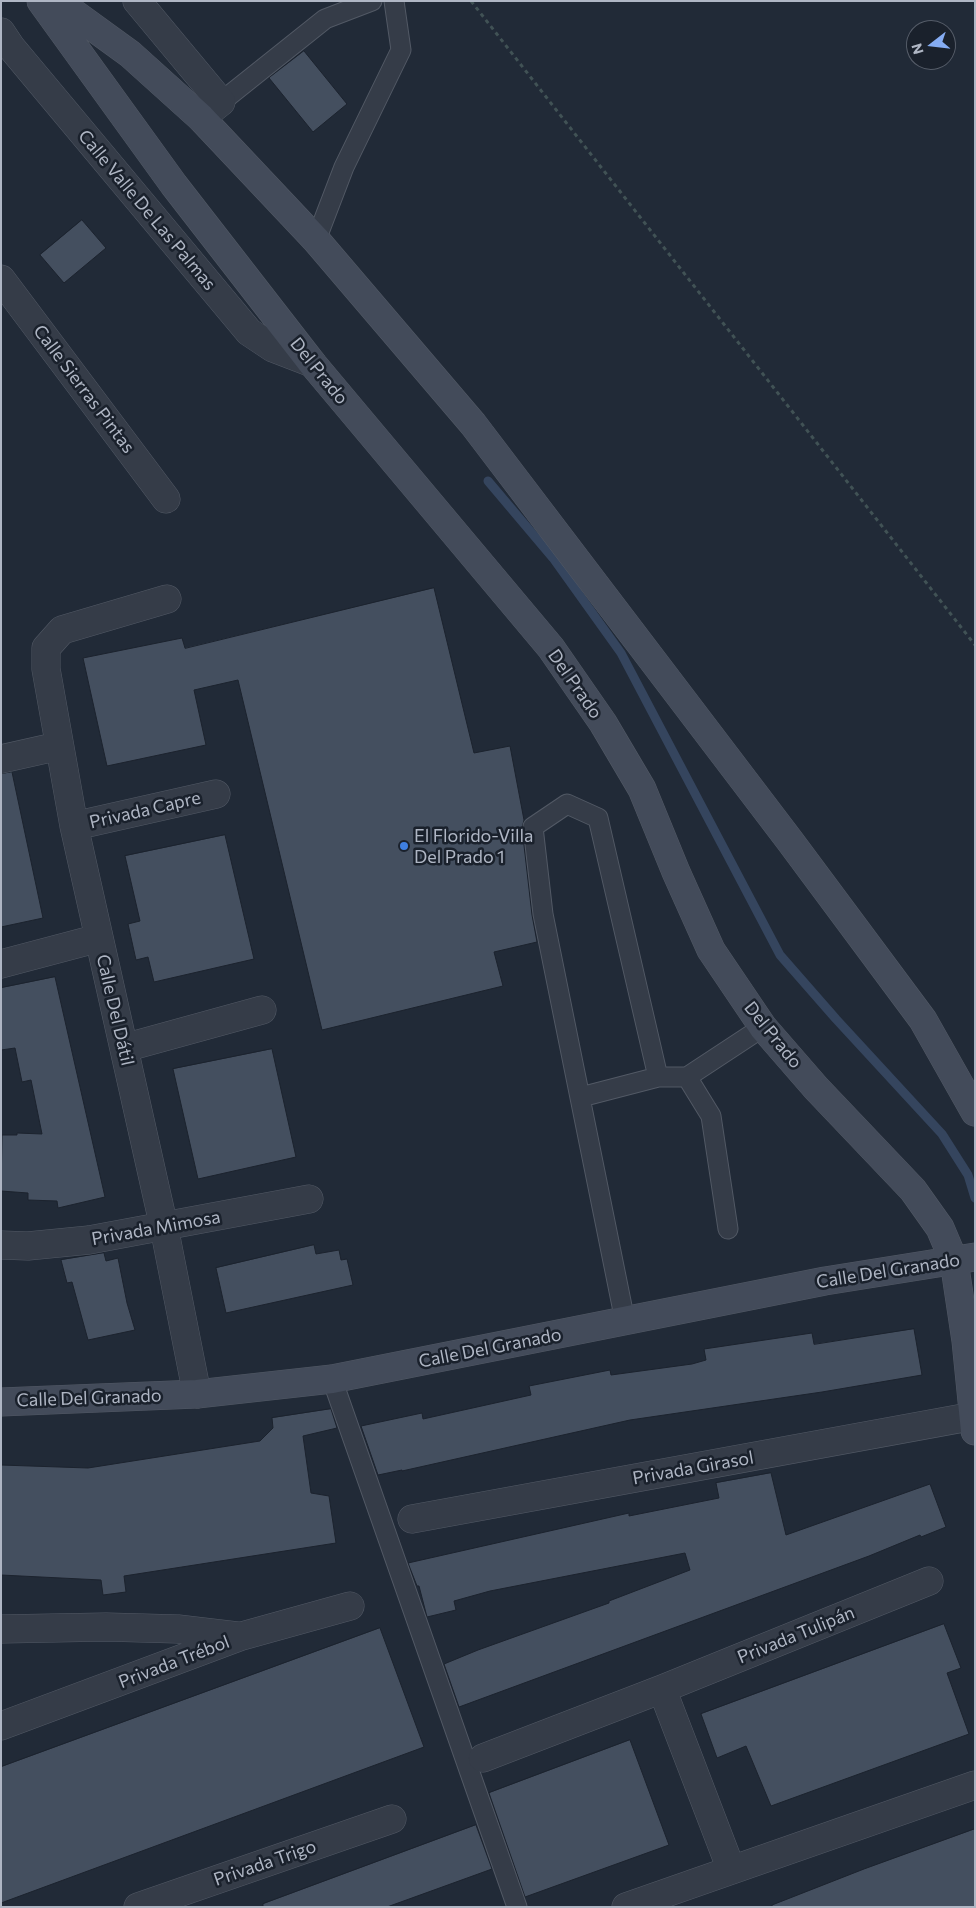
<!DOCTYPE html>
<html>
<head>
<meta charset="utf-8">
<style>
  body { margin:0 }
  #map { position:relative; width:976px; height:1908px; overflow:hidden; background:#212a37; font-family:Commissioner,sans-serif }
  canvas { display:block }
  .frame { position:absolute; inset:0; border:2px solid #afb6c4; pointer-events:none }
  .north { position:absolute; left:906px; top:20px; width:50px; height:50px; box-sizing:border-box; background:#1a212c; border:1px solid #565d69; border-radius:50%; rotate:254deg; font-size:14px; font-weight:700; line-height:20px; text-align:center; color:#afb6c4 }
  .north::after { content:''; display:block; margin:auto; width:18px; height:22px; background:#85acf3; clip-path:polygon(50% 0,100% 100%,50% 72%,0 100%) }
</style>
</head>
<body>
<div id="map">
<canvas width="976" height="1908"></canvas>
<div class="frame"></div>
<div class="north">N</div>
</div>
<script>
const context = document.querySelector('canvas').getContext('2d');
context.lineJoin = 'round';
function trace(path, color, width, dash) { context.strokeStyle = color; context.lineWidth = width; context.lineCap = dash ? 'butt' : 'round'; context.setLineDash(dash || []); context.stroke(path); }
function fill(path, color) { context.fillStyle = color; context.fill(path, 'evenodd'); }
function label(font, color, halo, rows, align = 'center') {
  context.font = font + ' Commissioner,sans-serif'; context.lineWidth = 5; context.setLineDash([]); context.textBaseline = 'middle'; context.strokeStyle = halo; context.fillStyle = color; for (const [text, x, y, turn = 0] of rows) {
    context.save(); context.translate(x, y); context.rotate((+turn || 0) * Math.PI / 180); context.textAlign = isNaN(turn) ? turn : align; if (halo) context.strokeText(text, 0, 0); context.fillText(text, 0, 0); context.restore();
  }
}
trace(new Path2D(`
  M 488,481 L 553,558 L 621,653 L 780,955 L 836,1019 L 942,1134 L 968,1175 L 975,1198`), '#35455e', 9);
const building = new Path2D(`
  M 304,51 L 347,104 L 313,132 L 269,78 Z
  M 82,220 L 106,248 L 64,283 L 40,255 Z
  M 434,588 L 474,753 L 510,746 L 524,820 L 522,828 L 532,915 L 537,942 L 494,952 L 503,986 L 322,1030 L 238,680 L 194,690 L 206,745 L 107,766 L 83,658 L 182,638 L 185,648 Z
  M 12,772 L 43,918 L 1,927 L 1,774 Z
  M 225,835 L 254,959 L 154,982 L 148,957 L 136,960 L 128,924 L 140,921 L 125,856 Z
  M 55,977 L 105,1197 L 58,1208 L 57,1201 L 28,1200 L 28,1193 L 1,1191 L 2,1135 L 17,1135 L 17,1133 L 42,1134 L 31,1080 L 22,1082 L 15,1048 L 1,1050 L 1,988 Z
  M 272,1049 L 296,1157 L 198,1179 L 173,1069 Z
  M 314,1245 L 316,1254 L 339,1250 L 341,1260 L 347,1259 L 353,1285 L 226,1313 L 216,1268 Z
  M 104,1253 L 106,1261 L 118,1258 L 127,1303 L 135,1330 L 88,1340 L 72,1282 L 67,1283 L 61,1260 Z
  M 914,1329 L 922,1375 L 822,1392 L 630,1420 L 402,1471 L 402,1470 L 378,1475 L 361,1426 L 422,1413 L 423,1419 L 531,1395 L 529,1386 L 610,1370 L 611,1375 L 692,1364 L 706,1360 L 704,1349 L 812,1333 L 814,1344 Z
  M 331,1409 L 337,1428 L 303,1436 L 311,1493 L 329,1496 L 336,1543 L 124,1576 L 126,1592 L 103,1595 L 101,1580 L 1,1575 L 1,1465 L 88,1468 L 260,1441 L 273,1428 L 272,1418 Z
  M 771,1473 L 786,1535 L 930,1484 L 946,1527 L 921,1537 L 920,1535 L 869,1556 L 459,1707 L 444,1664 L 478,1650 L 609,1603 L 609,1601 L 690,1570 L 685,1553 L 490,1591 L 454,1601 L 456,1610 L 427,1617 L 419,1586 L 417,1586 L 408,1563 L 629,1513 L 629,1516 L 719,1498 L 716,1483 Z
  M 944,1624 L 961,1668 L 947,1673 L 969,1734 L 771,1806 L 746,1746 L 717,1758 L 701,1714 Z
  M 380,1628 L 424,1747 L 1,1903 L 1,1767 Z
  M 630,1740 L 669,1845 L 525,1897 L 489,1793 Z
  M 476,1825 L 492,1869 L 387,1907 L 263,1907 L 263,1904 Z
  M 975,1829 L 975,1907 L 772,1907 L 772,1905 L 864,1869 Z`);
fill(building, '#444f5f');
trace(building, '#1c232e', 1);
const lane = new Path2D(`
  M 221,102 L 325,19 L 372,1
  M 316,240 L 344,167 L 401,50 L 394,1
  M 687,1077 L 763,1027
  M 581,1097 L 658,1077 L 687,1077 L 711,1116 L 728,1229
  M 625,1321 L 543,914 L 533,827 L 567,804 L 598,818 L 658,1077
  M 332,1379 L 517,1907`);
const street = new Path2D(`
  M 137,1 L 221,102 L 201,118
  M 1,32 L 11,47 L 249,332 L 273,348 L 312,363
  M 1,279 L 166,499
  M 167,599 L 62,630 L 46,648 L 46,669 L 74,826 L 164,1227 L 197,1394
  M 1,759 L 59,746
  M 74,826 L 216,794
  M 1,964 L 99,938
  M 124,1048 L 262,1010
  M 1,1245 L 28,1246 L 89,1240 L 309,1199
  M 412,1519 L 974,1416
  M 1,1629 L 106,1627 L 178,1629 L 237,1636
  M 662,1689 L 731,1869
  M 1,1726 L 242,1636 L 350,1606
  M 483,1758 L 662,1689 L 929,1581
  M 138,1907 L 392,1819
  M 626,1907 L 975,1785`);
const secondary = new Path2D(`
  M 41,1 L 174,185 L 312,363 L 551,648 L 603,723 L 642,789 L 676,872 L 711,950 L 763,1027 L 816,1088 L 913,1190 L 940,1228 L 954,1261 L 966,1341 L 975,1431
  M 57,1 L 130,54 L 201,118 L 316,240 L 473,424 L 790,841 L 923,1020 L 975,1112
  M 1,1402 L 197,1394 L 332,1379 L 825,1281 L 975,1257`);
trace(lane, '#525965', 21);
trace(street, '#525965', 29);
trace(secondary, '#525965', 29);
trace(new Path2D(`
  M 471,1 L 975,645`), '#415255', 3, [4, 4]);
trace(lane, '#353c48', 19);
trace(street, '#353c48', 28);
trace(secondary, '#434b5a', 28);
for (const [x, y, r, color] of [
  [404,846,5,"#3f7fe0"]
]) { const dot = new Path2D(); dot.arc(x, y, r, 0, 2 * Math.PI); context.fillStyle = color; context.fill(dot); trace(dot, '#1a212c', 2); }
label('18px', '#afb6c4', '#1a212c', [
  ["Calle Valle De Las Palmas",147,210,50],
  ["Del Prado",319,371,51],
  ["Calle Sierras Pintas",84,389,53],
  ["Del Prado",575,684,55],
  ["Privada Capre",145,810,-13],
  ["Calle Del Dátil",115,1010,77],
  ["Del Prado",773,1035,51],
  ["Privada Mimosa",156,1228,-10],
  ["Calle Del Granado",888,1271,-9],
  ["Calle Del Granado",490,1348,-11],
  ["Calle Del Granado",89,1398,-2],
  ["Privada Girasol",693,1468,-10],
  ["Privada Tulipán",796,1635,-22],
  ["Privada Trébol",174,1662,-21],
  ["Privada Trigo",265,1863,-19]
]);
label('18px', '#afb6c4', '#1a212c', [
  ["El Florido-Villa",414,836],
  ["Del Prado 1",414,857]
], 'left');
</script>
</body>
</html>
